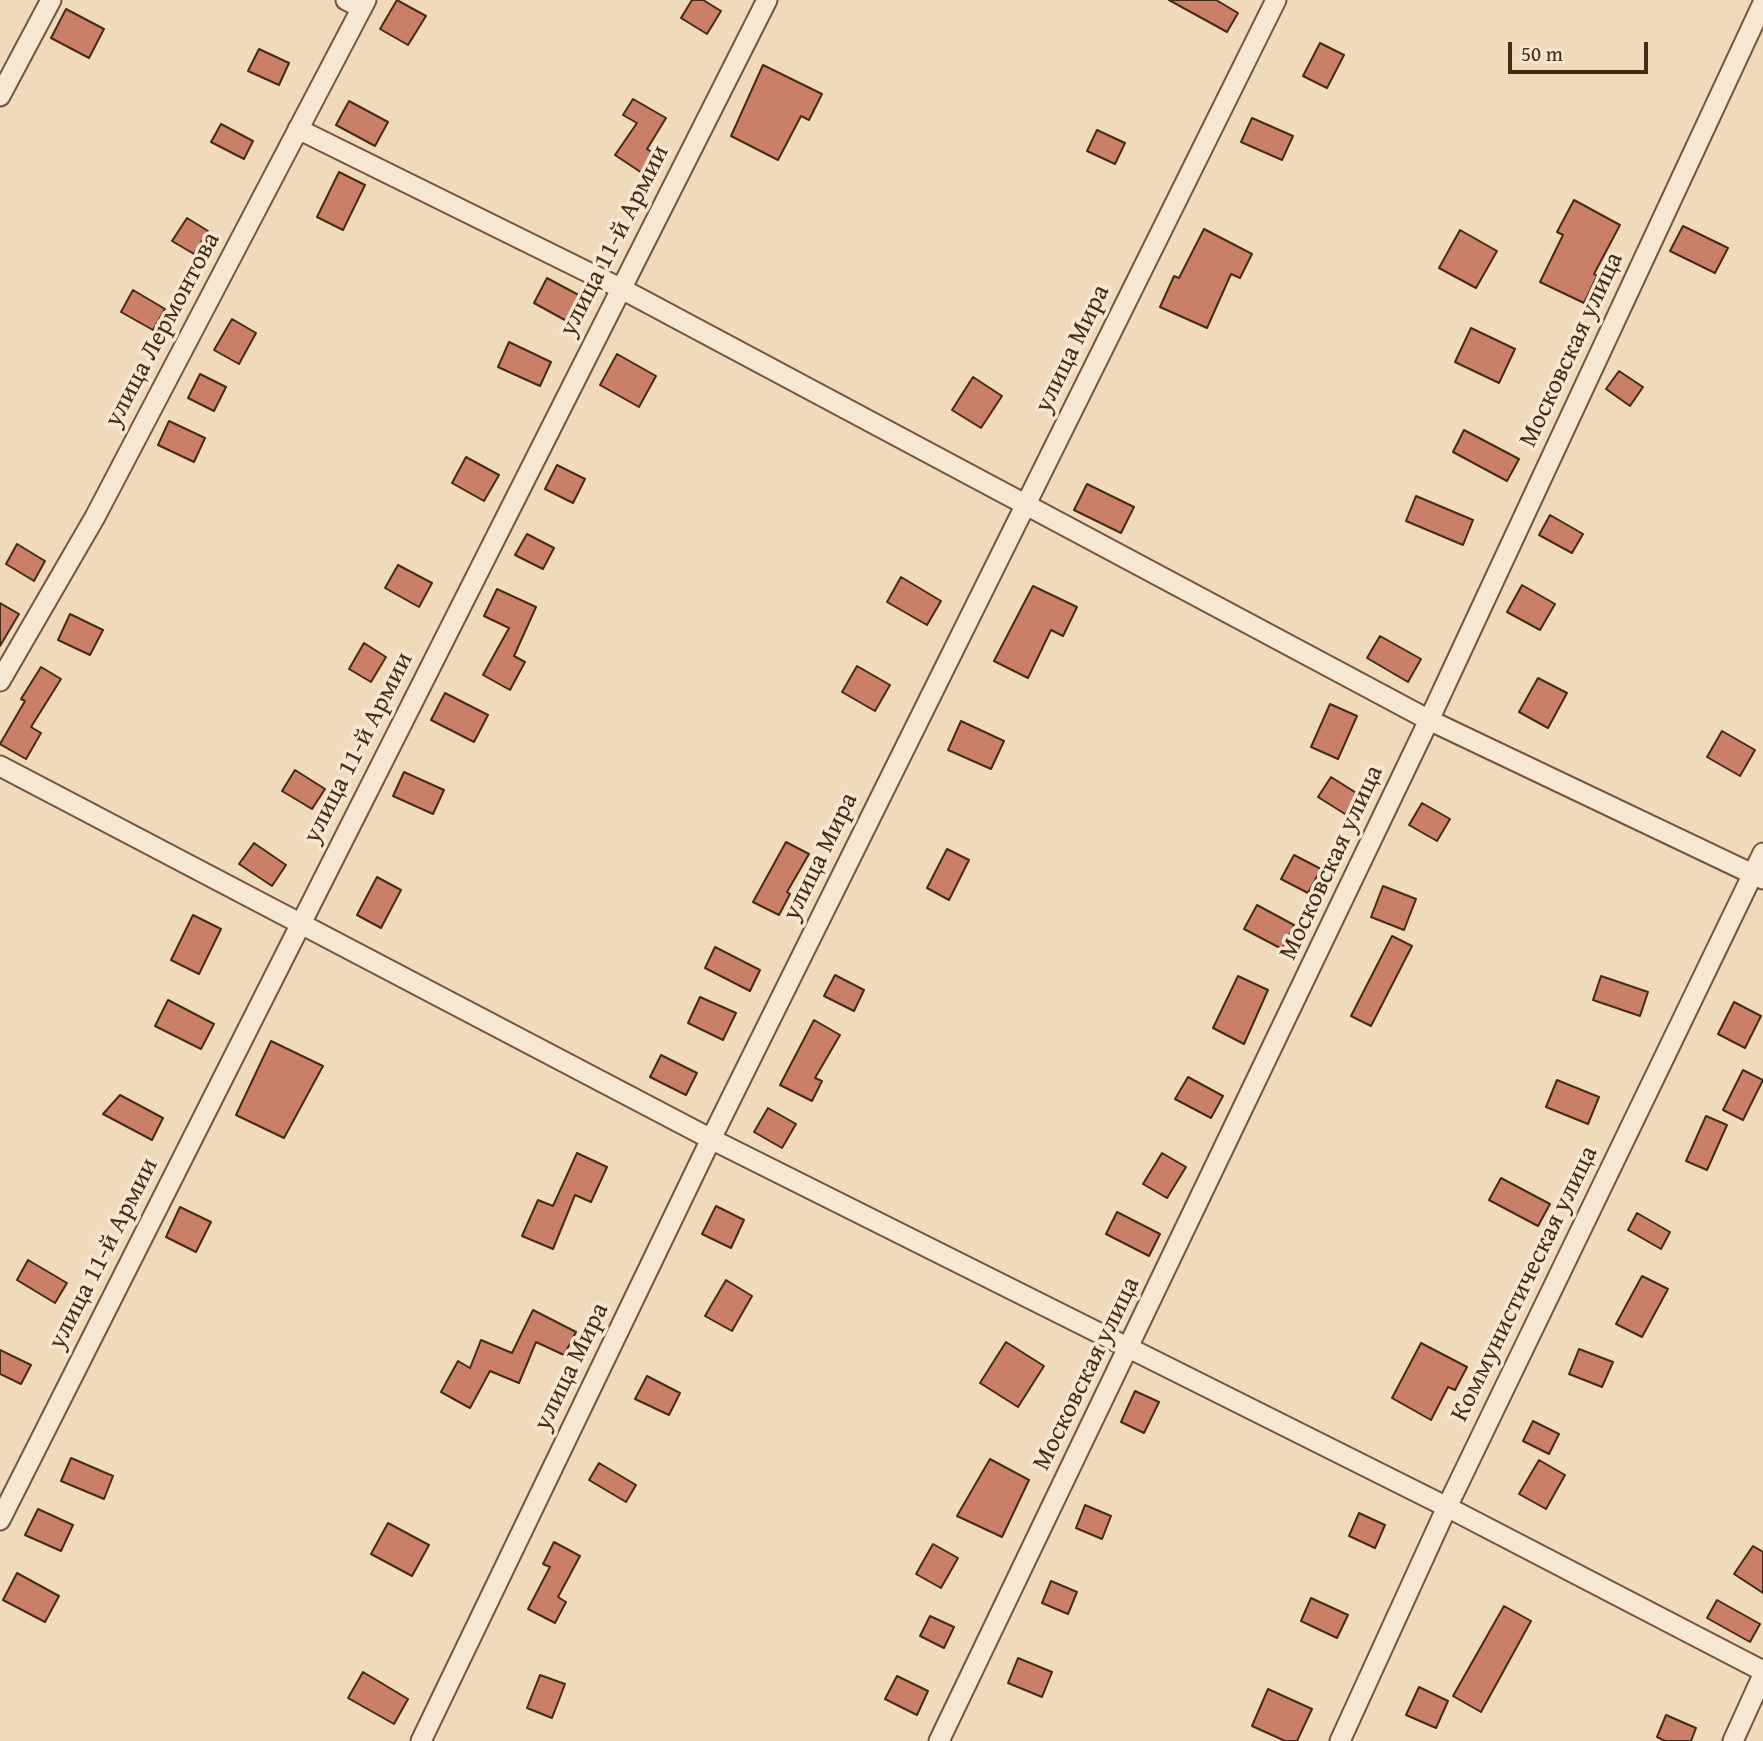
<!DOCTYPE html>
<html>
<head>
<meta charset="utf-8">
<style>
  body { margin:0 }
  #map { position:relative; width:1763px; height:1741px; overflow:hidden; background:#f0dab9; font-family:"Gentium Book Plus",serif }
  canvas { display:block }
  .scale { position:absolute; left:1508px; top:42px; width:140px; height:32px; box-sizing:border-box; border:4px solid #472b15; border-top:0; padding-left:9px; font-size:21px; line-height:24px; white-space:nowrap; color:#472b15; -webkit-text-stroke:5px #f5e7d2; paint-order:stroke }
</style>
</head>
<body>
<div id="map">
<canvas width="1763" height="1741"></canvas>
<div class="scale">50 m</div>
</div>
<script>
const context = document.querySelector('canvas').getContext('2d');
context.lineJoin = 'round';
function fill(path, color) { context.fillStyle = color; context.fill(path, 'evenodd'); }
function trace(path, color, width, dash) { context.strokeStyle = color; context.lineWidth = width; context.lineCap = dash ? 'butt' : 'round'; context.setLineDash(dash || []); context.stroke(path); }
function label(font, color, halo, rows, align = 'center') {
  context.font = font + ' "Gentium Book Plus",serif'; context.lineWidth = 7; context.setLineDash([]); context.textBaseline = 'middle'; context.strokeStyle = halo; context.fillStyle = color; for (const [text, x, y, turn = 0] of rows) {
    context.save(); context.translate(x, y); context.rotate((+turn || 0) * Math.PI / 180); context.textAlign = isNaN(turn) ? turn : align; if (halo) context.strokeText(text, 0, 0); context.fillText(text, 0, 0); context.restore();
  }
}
const building = new Path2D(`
  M 397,0 L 426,16 L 408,45 L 380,29 Z
  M 692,0 L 703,0 L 721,11 L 707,34 L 681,18 Z
  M 1169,0 L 1216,0 L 1238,13 L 1227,32 Z
  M 66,9 L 104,29 L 89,58 L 51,38 Z
  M 1320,43 L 1344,55 L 1327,88 L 1303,76 Z
  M 259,49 L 289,63 L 279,85 L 248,71 Z
  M 763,65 L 822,94 L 809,120 L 801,116 L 778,160 L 731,136 Z
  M 633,99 L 666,118 L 647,149 L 658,156 L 645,175 L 615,155 L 637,123 L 623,115 Z
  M 349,101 L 388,122 L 375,146 L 336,125 Z
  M 1252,118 L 1293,136 L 1282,160 L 1241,142 Z
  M 221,124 L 253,141 L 244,159 L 211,142 Z
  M 1097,130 L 1125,143 L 1115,164 L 1087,151 Z
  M 339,172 L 365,185 L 343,230 L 317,217 Z
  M 1574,200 L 1620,225 L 1594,274 L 1597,276 L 1584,303 L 1540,282 L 1563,235 L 1557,232 Z
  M 187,218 L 208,231 L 194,254 L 172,241 Z
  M 1683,226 L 1728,248 L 1715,273 L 1670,251 Z
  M 1204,229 L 1252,254 L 1240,278 L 1231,274 L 1207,328 L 1160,307 L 1174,276 L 1179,278 Z
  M 1460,230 L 1497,251 L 1476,288 L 1439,268 Z
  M 547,278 L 586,299 L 572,324 L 534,303 Z
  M 133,290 L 165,309 L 153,330 L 121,312 Z
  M 232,319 L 256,333 L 239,364 L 214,350 Z
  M 1471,328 L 1515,349 L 1499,383 L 1455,362 Z
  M 509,342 L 551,362 L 540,386 L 498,367 Z
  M 617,354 L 656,376 L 639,407 L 600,385 Z
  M 1619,371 L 1643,387 L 1630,406 L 1606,389 Z
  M 200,374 L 226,387 L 214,411 L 188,398 Z
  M 973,377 L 1002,396 L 981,428 L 952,410 Z
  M 169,421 L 205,438 L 194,462 L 158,445 Z
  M 1464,430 L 1519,459 L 1507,481 L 1453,452 Z
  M 466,457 L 499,475 L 484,501 L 452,483 Z
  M 557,465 L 585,479 L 573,503 L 545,489 Z
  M 1087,484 L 1134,507 L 1121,533 L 1074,510 Z
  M 1416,496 L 1473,520 L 1463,545 L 1406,521 Z
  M 1550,515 L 1583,534 L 1572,553 L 1539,535 Z
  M 527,534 L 554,548 L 543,569 L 515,555 Z
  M 17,544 L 45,561 L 34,581 L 6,564 Z
  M 398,565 L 432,583 L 419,607 L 385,588 Z
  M 901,577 L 941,601 L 927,625 L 887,602 Z
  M 1522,585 L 1555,604 L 1540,630 L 1507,612 Z
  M 1033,586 L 1077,607 L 1063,636 L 1051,630 L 1028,678 L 994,661 Z
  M 497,589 L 536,607 L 514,656 L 525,662 L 510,690 L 483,675 L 509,628 L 484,616 Z
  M 0,603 L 19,614 L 0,646 Z
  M 70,614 L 103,630 L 90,655 L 58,640 Z
  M 1380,636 L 1421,659 L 1408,682 L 1367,658 Z
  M 364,643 L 386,657 L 371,682 L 349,669 Z
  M 857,666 L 890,685 L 875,711 L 842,692 Z
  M 41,667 L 61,679 L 31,727 L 41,733 L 26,759 L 0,744 L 25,701 L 21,699 Z
  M 1538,678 L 1567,693 L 1548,728 L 1519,712 Z
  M 445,693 L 488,715 L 474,742 L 431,720 Z
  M 1330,704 L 1357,716 L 1338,759 L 1311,747 Z
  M 961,721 L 1004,741 L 991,769 L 948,750 Z
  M 1722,731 L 1755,750 L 1740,776 L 1707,757 Z
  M 295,770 L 325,789 L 312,809 L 282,791 Z
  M 404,772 L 444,790 L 433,814 L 393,796 Z
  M 1331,777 L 1366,799 L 1353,819 L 1318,797 Z
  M 1422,803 L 1450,819 L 1437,841 L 1409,825 Z
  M 786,842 L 809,854 L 787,892 L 790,894 L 779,915 L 753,902 Z
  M 254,843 L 286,865 L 272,886 L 239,864 Z
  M 947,849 L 969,860 L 949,900 L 927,888 Z
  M 1294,855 L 1321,869 L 1308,893 L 1281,879 Z
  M 377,877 L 401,890 L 381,928 L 357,915 Z
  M 1383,886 L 1416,899 L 1404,930 L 1371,917 Z
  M 1257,905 L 1294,925 L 1282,949 L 1244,929 Z
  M 193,915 L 221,929 L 199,974 L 171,960 Z
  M 1392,936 L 1412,946 L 1371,1026 L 1351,1016 Z
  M 715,947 L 760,970 L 750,991 L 705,968 Z
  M 835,975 L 864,990 L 854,1011 L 824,996 Z
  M 1238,976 L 1268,990 L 1244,1044 L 1213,1028 Z
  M 1601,976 L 1648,992 L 1640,1016 L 1593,1000 Z
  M 700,997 L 736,1013 L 723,1040 L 688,1023 Z
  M 168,1000 L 214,1024 L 201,1049 L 155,1026 Z
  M 1734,1002 L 1761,1016 L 1745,1048 L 1718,1034 Z
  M 814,1020 L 840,1035 L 815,1078 L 822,1081 L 812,1101 L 780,1085 Z
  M 271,1041 L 323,1066 L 284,1138 L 236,1115 Z
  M 661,1055 L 697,1073 L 686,1095 L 650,1077 Z
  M 1743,1070 L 1763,1080 L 1743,1120 L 1723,1110 Z
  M 1188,1077 L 1223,1096 L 1211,1118 L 1175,1099 Z
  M 1557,1080 L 1599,1097 L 1588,1124 L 1546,1107 Z
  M 120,1095 L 163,1118 L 152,1140 L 103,1114 Z
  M 768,1108 L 796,1124 L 782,1148 L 754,1132 Z
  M 1706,1116 L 1727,1125 L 1707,1170 L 1686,1161 Z
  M 577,1153 L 607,1167 L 591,1202 L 575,1195 L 553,1249 L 522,1236 L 538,1200 L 553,1206 Z
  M 1162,1153 L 1186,1167 L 1167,1198 L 1143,1184 Z
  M 1501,1178 L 1550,1204 L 1538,1226 L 1489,1200 Z
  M 716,1206 L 744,1220 L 731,1248 L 702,1234 Z
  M 180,1207 L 211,1222 L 196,1252 L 166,1237 Z
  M 1117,1212 L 1160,1234 L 1149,1256 L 1106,1234 Z
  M 1637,1213 L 1670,1232 L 1661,1249 L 1628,1230 Z
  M 28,1260 L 67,1283 L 55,1303 L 17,1280 Z
  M 1642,1276 L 1668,1289 L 1642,1337 L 1616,1324 Z
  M 726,1280 L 752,1296 L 732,1331 L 705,1316 Z
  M 533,1310 L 576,1332 L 564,1355 L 536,1342 L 519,1383 L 490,1371 L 470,1408 L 441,1392 L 458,1361 L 470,1368 L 481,1340 L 512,1353 Z
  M 1006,1342 L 1044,1366 L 1018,1407 L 980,1383 Z
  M 1421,1343 L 1467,1367 L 1455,1390 L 1448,1387 L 1431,1420 L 1392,1398 Z
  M 1579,1349 L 1613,1362 L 1602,1387 L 1569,1374 Z
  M 0,1350 L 31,1365 L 21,1384 L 0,1374 Z
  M 647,1376 L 680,1393 L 669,1415 L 635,1399 Z
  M 1135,1391 L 1159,1402 L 1144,1433 L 1121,1422 Z
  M 1533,1421 L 1559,1434 L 1549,1454 L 1523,1441 Z
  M 71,1458 L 113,1476 L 104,1499 L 61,1481 Z
  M 990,1459 L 1029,1480 L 1002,1537 L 957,1516 Z
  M 1539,1460 L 1565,1475 L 1546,1509 L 1519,1494 Z
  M 599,1463 L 636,1485 L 626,1502 L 589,1480 Z
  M 1085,1505 L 1111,1516 L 1102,1539 L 1076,1528 Z
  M 38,1509 L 73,1525 L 61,1551 L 25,1535 Z
  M 1359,1513 L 1385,1525 L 1375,1548 L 1349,1536 Z
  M 388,1523 L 429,1545 L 412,1576 L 371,1554 Z
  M 554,1542 L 580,1556 L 558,1597 L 566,1602 L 555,1623 L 528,1609 L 550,1567 L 543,1564 Z
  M 933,1544 L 958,1558 L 941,1588 L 916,1574 Z
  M 1753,1546 L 1763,1552 L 1763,1593 L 1734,1574 Z
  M 17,1573 L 59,1596 L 45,1622 L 3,1600 Z
  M 1051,1581 L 1077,1592 L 1068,1614 L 1042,1603 Z
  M 1311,1598 L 1348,1615 L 1337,1638 L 1301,1621 Z
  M 1717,1600 L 1760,1624 L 1750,1642 L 1707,1618 Z
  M 1504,1606 L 1531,1621 L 1481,1712 L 1453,1696 Z
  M 930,1616 L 954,1627 L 944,1648 L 920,1636 Z
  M 1018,1658 L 1052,1672 L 1042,1697 L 1008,1683 Z
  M 363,1672 L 408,1699 L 394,1724 L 348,1698 Z
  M 540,1675 L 565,1684 L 552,1718 L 527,1708 Z
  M 897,1676 L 928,1691 L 917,1715 L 885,1699 Z
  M 1419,1687 L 1448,1701 L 1436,1728 L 1406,1715 Z
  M 1268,1689 L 1312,1709 L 1297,1741 L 1285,1741 L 1252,1726 Z
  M 1666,1715 L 1696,1728 L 1691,1741 L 1665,1741 L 1657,1737 Z`);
fill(building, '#ca7f68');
trace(building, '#472b15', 2);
const minor = new Path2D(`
  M 346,0 L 362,8
  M 0,96 L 51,0
  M 298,129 L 620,288 L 1429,720 L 1763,879
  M 0,681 L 95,517 L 366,0
  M 0,766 L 711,1139 L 1447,1507 L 1763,1671
  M 0,1520 L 767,0
  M 421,1741 L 711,1139 L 1276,0
  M 939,1741 L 1429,720 L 1763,3
  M 1340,1741 L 1447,1507 L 1763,853
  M 1733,1741 L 1763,1675`);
trace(minor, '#71573e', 23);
trace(minor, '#f5e7d2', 19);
label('26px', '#472b15', '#f5e7d2', [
  ["улица 11-й Армии",615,241,-63],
  ["улица Лермонтова",163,330,-62],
  ["улица Мира",1073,349,-64],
  ["Московская улица",1572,350,-65],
  ["улица 11-й Армии",359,748,-63],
  ["улица Мира",821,857,-64],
  ["Московская улица",1332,863,-65],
  ["улица 11-й Армии",104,1254,-63],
  ["Коммунистическая улица",1525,1284,-64],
  ["улица Мира",572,1367,-64],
  ["Московская улица",1087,1374,-64]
]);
</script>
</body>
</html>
